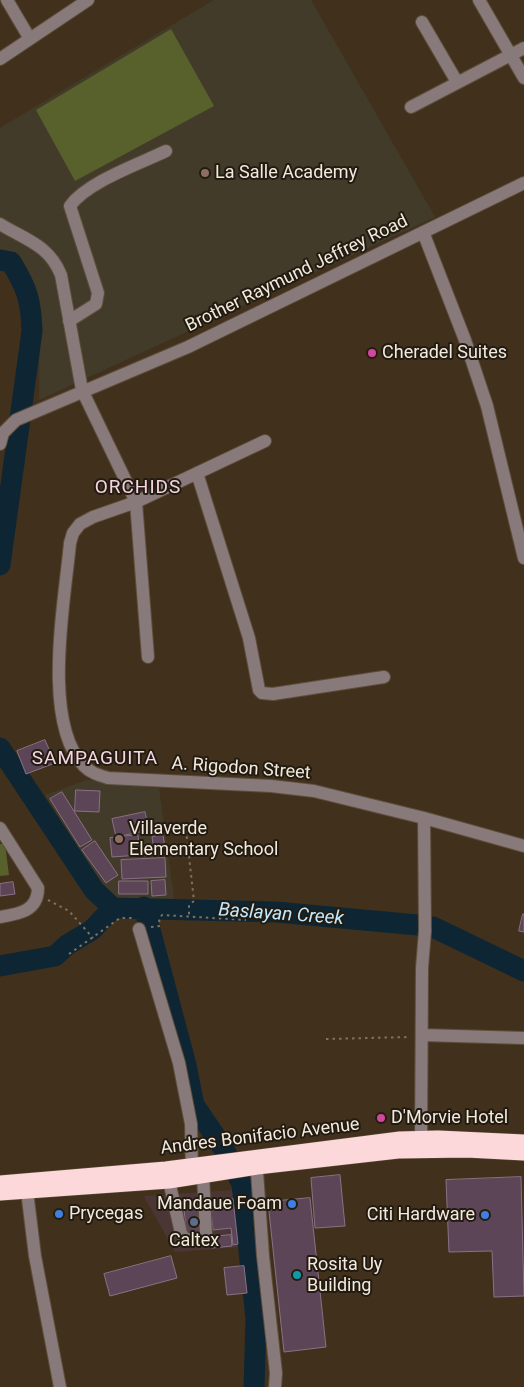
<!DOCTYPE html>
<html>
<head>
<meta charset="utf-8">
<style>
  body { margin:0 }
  canvas { display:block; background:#41311c }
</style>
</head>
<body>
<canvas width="524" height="1387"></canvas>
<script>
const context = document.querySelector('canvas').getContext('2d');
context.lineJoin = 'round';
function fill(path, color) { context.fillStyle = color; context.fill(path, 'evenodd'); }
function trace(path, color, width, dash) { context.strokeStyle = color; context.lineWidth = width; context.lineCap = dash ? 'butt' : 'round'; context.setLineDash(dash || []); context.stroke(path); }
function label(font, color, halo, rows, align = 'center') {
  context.font = font + ' Roboto,sans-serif'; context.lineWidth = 4; context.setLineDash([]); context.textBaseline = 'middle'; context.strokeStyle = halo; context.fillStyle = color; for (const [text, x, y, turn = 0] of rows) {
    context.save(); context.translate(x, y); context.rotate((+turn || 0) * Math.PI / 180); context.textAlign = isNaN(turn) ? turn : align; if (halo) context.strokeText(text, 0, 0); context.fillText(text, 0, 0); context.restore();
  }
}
fill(new Path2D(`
  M 234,1190 L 240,1247 L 175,1252 L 144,1196 Z`), '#4b3635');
fill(new Path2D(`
  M 214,0 L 311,0 L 435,217 L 39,400 L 40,302 L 17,253 L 0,249 L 0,128 Z
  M 87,780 L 159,788 L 174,899 L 117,899 L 100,883 L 45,795 Z`), '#423b2a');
fill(new Path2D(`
  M 171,29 L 214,106 L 75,181 L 36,110 Z
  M 0,844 L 5,844 L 9,875 L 0,876 Z`), '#58602c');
trace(new Path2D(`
  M 0,260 L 11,262 C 27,288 31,300 32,331 L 0,565
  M 0,748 L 94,890 L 113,908 L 276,912 L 418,925
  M 144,907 L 186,1065 L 194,1105 L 224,1149 L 242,1184 L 256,1319 L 254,1387
  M 433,927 L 524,971
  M 0,966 L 55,956 L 67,945 L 92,930 L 113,908`), '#0e2633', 21);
const building = new Path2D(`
  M 45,740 L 55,763 L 26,774 L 17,751 Z
  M 76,790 L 100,791 L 99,812 L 75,811 Z
  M 62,792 L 92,840 L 80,847 L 50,799 Z
  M 145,812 L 149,830 L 116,837 L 112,819 Z
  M 138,835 L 140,855 L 112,857 L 110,838 Z
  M 163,835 L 166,853 L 155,855 L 152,837 Z
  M 95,841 L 118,875 L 106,883 L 82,850 Z
  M 165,858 L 166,877 L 122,879 L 121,860 Z
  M 165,880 L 166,895 L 152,896 L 151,881 Z
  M 119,881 L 148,881 L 148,894 L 119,894 Z
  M 13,882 L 15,894 L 0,896 L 0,884 Z
  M 523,914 L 524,914 L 524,932 L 519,931 Z
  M 340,1175 L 345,1226 L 315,1228 L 311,1178 Z
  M 521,1177 L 524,1296 L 494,1297 L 492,1251 L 449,1252 L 446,1180 Z
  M 310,1198 L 326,1347 L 284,1352 L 268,1202 Z
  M 233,1199 L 238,1244 L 233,1245 L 231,1228 L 213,1230 L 210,1201 Z
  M 200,1200 L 205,1242 L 188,1244 L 183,1202 Z
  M 231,1235 L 232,1246 L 212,1248 L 211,1237 Z
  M 171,1256 L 177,1278 L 110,1296 L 104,1274 Z
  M 244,1266 L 247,1293 L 227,1295 L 224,1268 Z`);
fill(building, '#5c4557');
trace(building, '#897184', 1);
const minor = new Path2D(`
  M 7,0 L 30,39
  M 479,0 L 524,78
  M 422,22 L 457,82
  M 0,59 L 88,0
  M 411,107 L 524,48
  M 0,224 C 26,240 49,245 61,275 L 82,390 L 136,502 L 148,657
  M 423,232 L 465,340 L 487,406 L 524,558
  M 69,321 L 96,304 L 98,293 L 70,206 C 87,182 139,164 166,151
  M 265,441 L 136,502 L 93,517 L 80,524 L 73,533 L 70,543 C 65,600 41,722 84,766 C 91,773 98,775 108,778 L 271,786 L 314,791 L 424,818 L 524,846
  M 0,444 L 3,433 L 16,420 L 188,347 L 524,183
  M 197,473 L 249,638 L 259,690 L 262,693 L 273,694 L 384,677
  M 0,828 L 38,888 C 38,911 19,914 0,917
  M 139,929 L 179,1063 L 191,1124 L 192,1174
  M 422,1035 L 524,1038
  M 421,1148 L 422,968 L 425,931 L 424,818
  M 256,1158 L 263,1256 L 276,1373 L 275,1387
  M 169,1181 L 181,1233 L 184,1238 L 191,1240 L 204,1238 L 206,1235 L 203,1175
  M 27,1191 L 35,1256 L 60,1387`);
const highway = new Path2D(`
  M 0,1183 L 166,1169 L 400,1139 L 438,1138 L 524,1142
  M 0,1193 L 169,1181 L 257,1167 L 398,1151 L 467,1150 L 524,1153`);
trace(minor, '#5d4e3b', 14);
trace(highway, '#5d4e3b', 16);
trace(new Path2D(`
  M 186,830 L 194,901 L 189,905 L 189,917
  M 48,900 L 69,911 L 93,938
  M 151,927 L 160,926 L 159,919 L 162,915 L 246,920
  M 69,954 L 120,918 L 135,918
  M 326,1039 L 410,1037`), '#7f715f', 2, [2.5, 4]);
trace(minor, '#88797a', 12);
trace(highway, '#fcd8da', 15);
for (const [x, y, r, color] of [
  [205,173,5,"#8d6e63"],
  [372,353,5,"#d1479c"],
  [119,839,5,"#8d6e63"],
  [381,1118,5,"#d1479c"],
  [292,1204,5,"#3f7fe0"],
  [59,1214,5,"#3f7fe0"],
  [485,1215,5,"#3f7fe0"],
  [194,1222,5,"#5c6f8a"],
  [297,1275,5,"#0f9aa8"]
]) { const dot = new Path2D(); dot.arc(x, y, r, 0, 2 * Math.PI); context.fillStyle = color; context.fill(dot); trace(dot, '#221b11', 2); }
label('18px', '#f3e9dc', '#221b11', [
  ["La Salle Academy",215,173],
  ["Cheradel Suites",382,353],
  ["Villaverde",129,829],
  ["Elementary School",129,850],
  ["D'Morvie Hotel",391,1118],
  ["Mandaue Foam",282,1204,"right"],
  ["Prycegas",69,1214],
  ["Citi Hardware",475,1215,"right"],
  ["Caltex",194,1241,"center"],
  ["Rosita Uy",307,1265],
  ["Building",307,1286]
], 'left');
label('18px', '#f3e9dc', '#221b11', [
  ["Brother Raymund Jeffrey Road",297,274,-26],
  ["A. Rigodon Street",241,769,4],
  ["Andres Bonifacio Avenue",260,1137,-7]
]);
context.letterSpacing = '1px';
label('19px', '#f6d5e1', '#221b11', [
  ["ORCHIDS",138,488],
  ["SAMPAGUITA",95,759]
]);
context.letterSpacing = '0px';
label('italic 19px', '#c2e9ff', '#221b11', [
  ["Baslayan Creek",281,915,4]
]);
</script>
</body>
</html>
